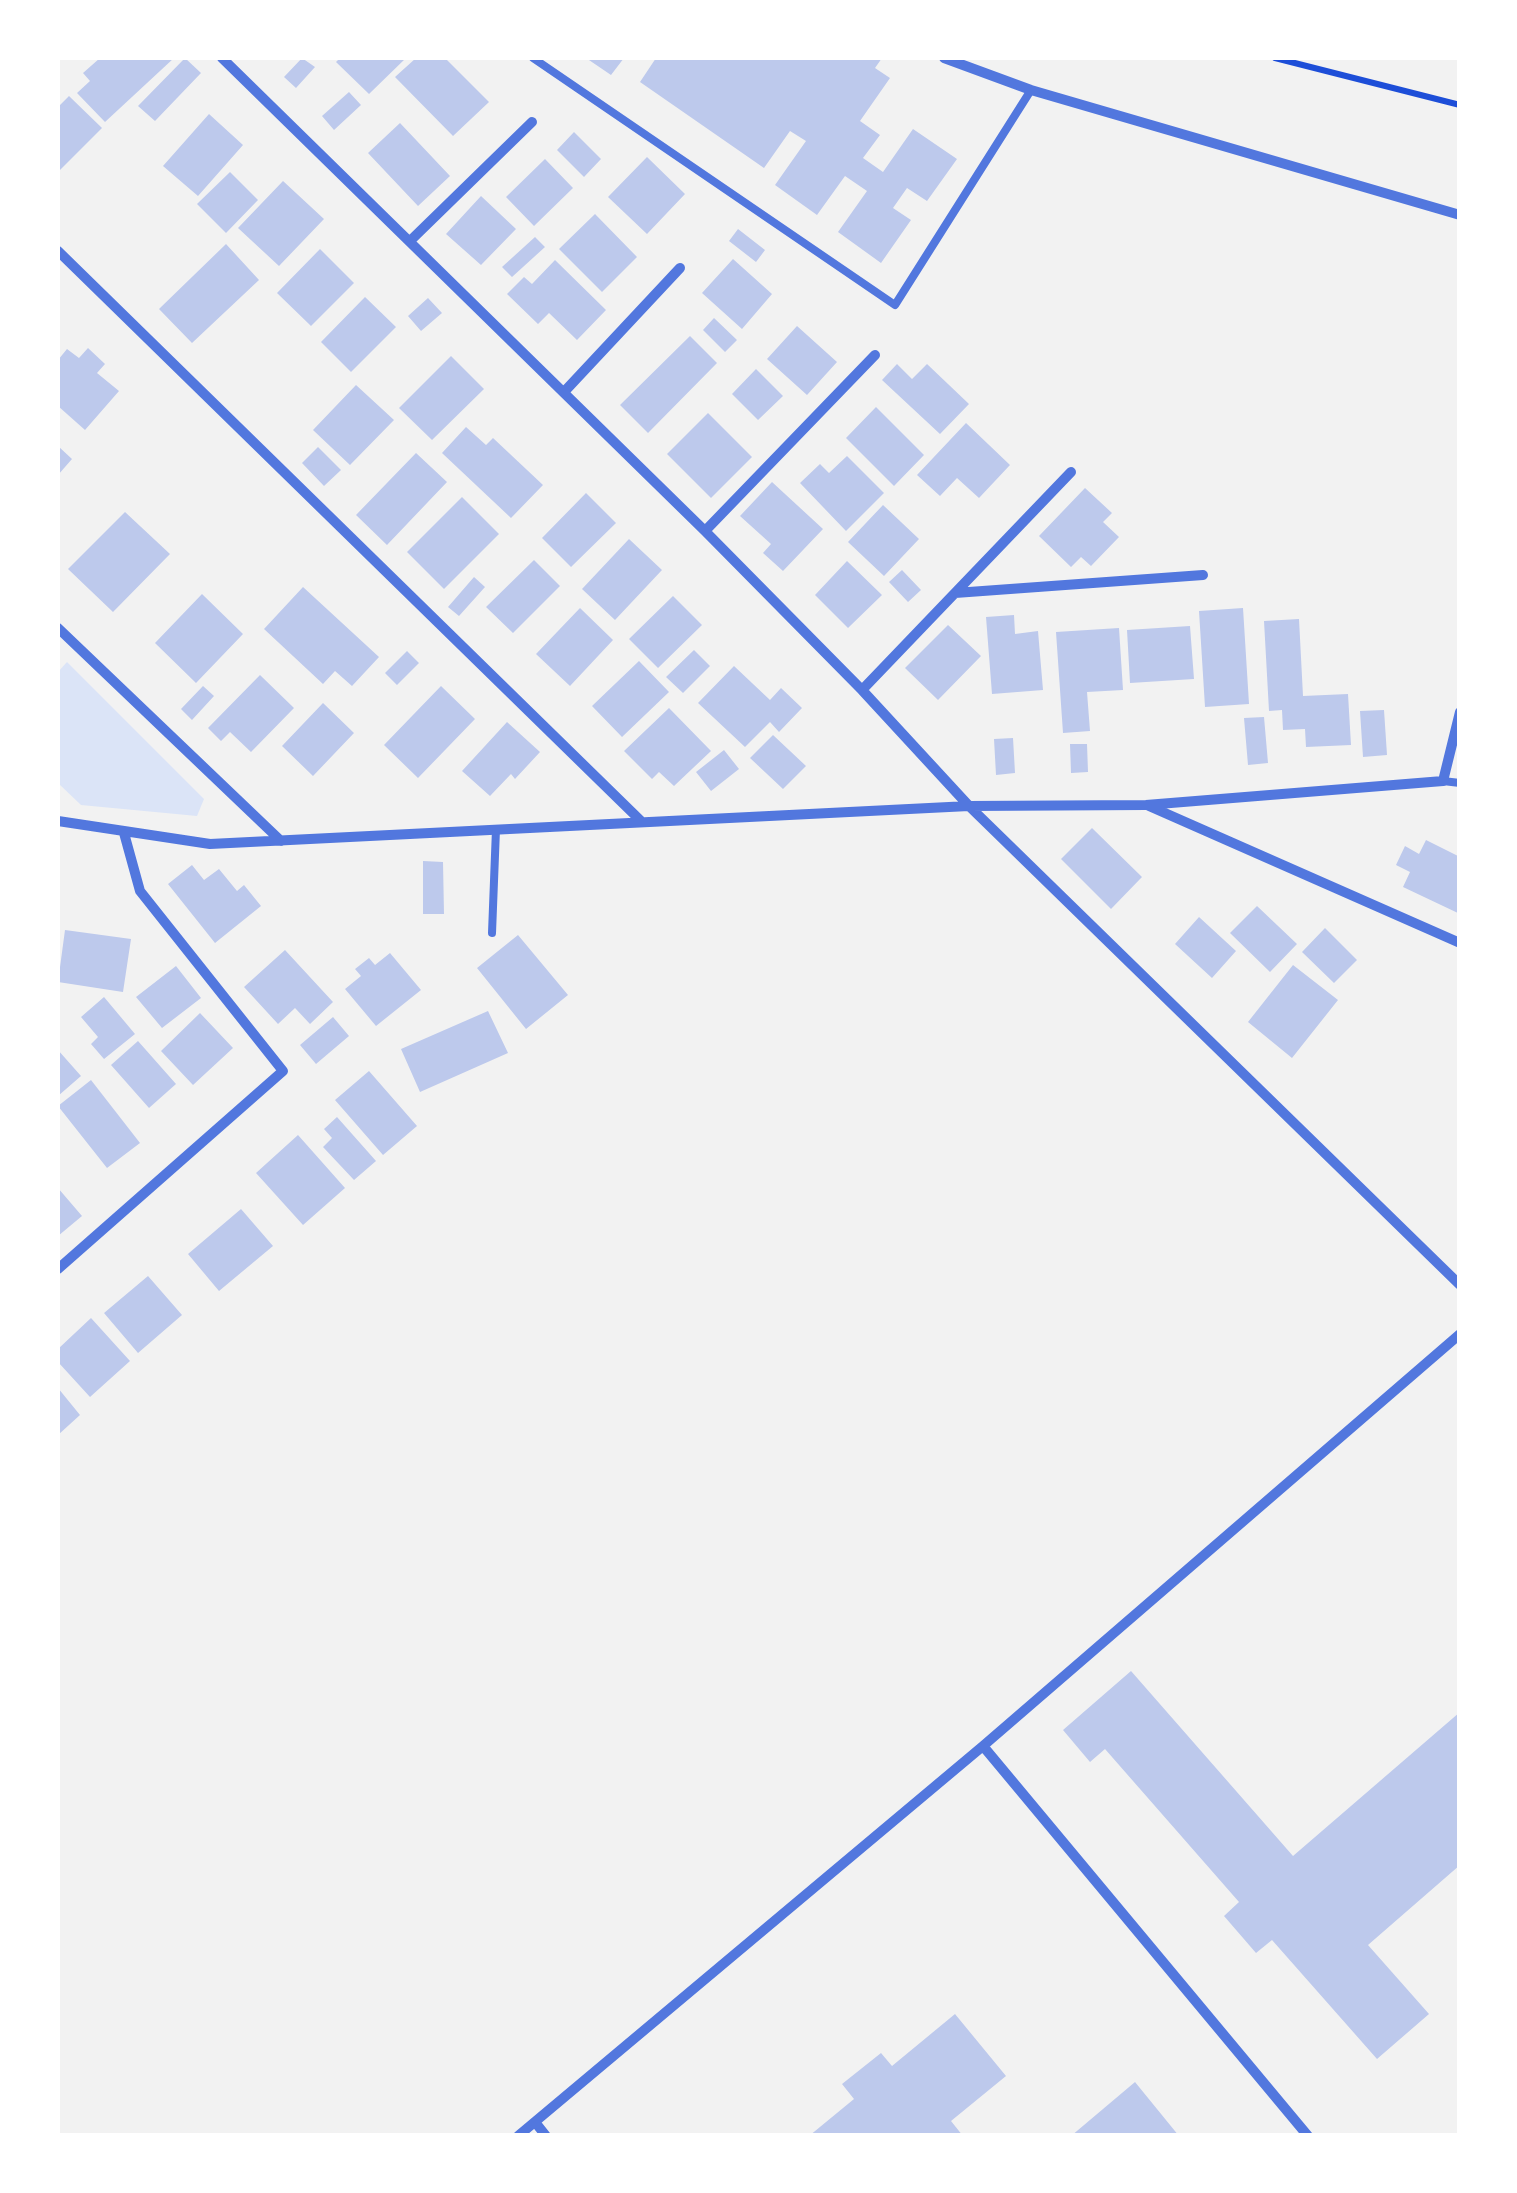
<!DOCTYPE html>
<html>
<head>
<meta charset="utf-8">
<style>
  body { margin:0 }
  #map { position:relative; width:1517px; height:2193px; overflow:hidden; background:#f2f2f2; font-family:Signika,sans-serif }
  canvas { display:block }
  .frame { position:absolute; inset:0; border:60px solid #fff; pointer-events:none }
</style>
</head>
<body>
<div id="map">
<canvas width="1517" height="2193"></canvas>
<div class="frame"></div>
</div>
<script>
const context = document.querySelector('canvas').getContext('2d');
context.lineJoin = 'round';
function fill(path, color) { context.fillStyle = color; context.fill(path, 'evenodd'); }
function trace(path, color, width, dash) { context.strokeStyle = color; context.lineWidth = width; context.lineCap = dash ? 'butt' : 'round'; context.setLineDash(dash || []); context.stroke(path); }
fill(new Path2D(`
  M 67,662 L 204,799 L 197,816 L 81,805 L 58,783 L 58,672 Z`), '#dbe4f7');
fill(new Path2D(`
  M 100,58 L 174,58 L 105,122 L 77,93 L 90,81 L 83,73 Z
  M 185,58 L 201,73 L 155,121 L 138,106 Z
  M 302,58 L 315,67 L 296,88 L 284,77 Z
  M 340,58 L 406,58 L 369,94 L 336,62 Z
  M 416,58 L 445,58 L 489,102 L 453,136 L 395,77 Z
  M 586,58 L 624,58 L 611,75 Z
  M 656,58 L 882,58 L 875,68 L 890,78 L 860,121 L 880,135 L 863,158 L 883,172 L 913,129 L 957,159 L 927,201 L 907,188 L 893,208 L 911,220 L 881,263 L 838,232 L 867,191 L 845,176 L 817,215 L 775,185 L 806,141 L 790,131 L 764,168 L 640,82 Z
  M 349,92 L 361,105 L 334,130 L 322,116 Z
  M 69,96 L 102,128 L 60,170 L 58,167 L 58,107 Z
  M 209,114 L 243,145 L 198,196 L 163,166 Z
  M 400,123 L 450,176 L 418,206 L 368,153 Z
  M 574,132 L 601,159 L 584,177 L 557,150 Z
  M 647,157 L 685,194 L 647,234 L 608,197 Z
  M 545,159 L 573,188 L 534,226 L 506,197 Z
  M 230,172 L 258,200 L 226,233 L 197,204 Z
  M 283,181 L 324,219 L 279,266 L 238,228 Z
  M 481,196 L 516,229 L 481,265 L 446,234 Z
  M 595,214 L 637,257 L 602,292 L 559,249 Z
  M 738,229 L 765,250 L 756,262 L 729,241 Z
  M 535,237 L 545,247 L 512,277 L 502,267 Z
  M 226,244 L 259,280 L 192,343 L 159,309 Z
  M 320,249 L 354,283 L 311,326 L 277,293 Z
  M 733,259 L 772,294 L 742,329 L 702,293 Z
  M 555,260 L 606,310 L 577,340 L 549,313 L 538,324 L 507,294 L 524,277 L 532,284 Z
  M 365,297 L 396,327 L 351,372 L 321,342 Z
  M 428,298 L 442,313 L 421,331 L 408,316 Z
  M 714,318 L 737,340 L 725,352 L 703,330 Z
  M 797,326 L 837,362 L 807,395 L 767,359 Z
  M 690,336 L 717,363 L 648,433 L 620,405 Z
  M 88,348 L 105,364 L 97,373 L 119,391 L 85,430 L 58,406 L 58,360 L 67,349 L 79,358 Z
  M 451,356 L 484,389 L 432,440 L 399,408 Z
  M 897,364 L 912,379 L 927,364 L 969,404 L 940,434 L 882,380 Z
  M 756,369 L 783,396 L 758,420 L 732,394 Z
  M 356,385 L 394,420 L 350,465 L 313,430 Z
  M 876,407 L 924,455 L 894,486 L 846,438 Z
  M 708,413 L 752,457 L 711,498 L 667,454 Z
  M 966,423 L 1010,465 L 979,498 L 957,478 L 940,496 L 917,475 Z
  M 466,427 L 486,445 L 493,438 L 543,485 L 511,518 L 442,453 Z
  M 58,446 L 72,459 L 58,475 Z
  M 318,447 L 341,470 L 324,486 L 302,463 Z
  M 416,453 L 447,482 L 387,545 L 356,515 Z
  M 847,456 L 884,493 L 846,531 L 800,483 L 820,464 L 829,473 Z
  M 772,482 L 823,529 L 783,571 L 763,553 L 771,544 L 740,516 Z
  M 1085,488 L 1112,513 L 1103,522 L 1119,537 L 1091,566 L 1081,557 L 1071,567 L 1039,536 Z
  M 586,493 L 616,523 L 571,567 L 542,538 Z
  M 462,497 L 499,534 L 444,589 L 407,552 Z
  M 883,505 L 919,539 L 884,576 L 848,542 Z
  M 125,512 L 170,554 L 113,612 L 68,569 Z
  M 629,539 L 662,570 L 615,620 L 582,589 Z
  M 534,560 L 560,586 L 513,633 L 486,607 Z
  M 847,561 L 882,595 L 848,628 L 815,595 Z
  M 902,570 L 921,590 L 908,602 L 889,582 Z
  M 474,577 L 485,587 L 459,616 L 448,607 Z
  M 303,587 L 379,657 L 352,686 L 335,671 L 323,684 L 264,629 Z
  M 202,594 L 243,634 L 196,683 L 155,643 Z
  M 673,596 L 702,625 L 658,668 L 629,639 Z
  M 580,608 L 613,640 L 570,686 L 536,654 Z
  M 1243,608 L 1249,704 L 1205,707 L 1199,611 Z
  M 1014,615 L 1015,634 L 1038,631 L 1043,690 L 992,694 L 986,617 Z
  M 1299,619 L 1303,696 L 1348,694 L 1351,745 L 1306,747 L 1305,729 L 1283,730 L 1282,710 L 1269,711 L 1264,621 Z
  M 948,625 L 981,656 L 938,700 L 905,668 Z
  M 1190,626 L 1194,679 L 1130,683 L 1127,630 Z
  M 1119,628 L 1123,690 L 1087,692 L 1090,731 L 1063,733 L 1056,632 Z
  M 694,650 L 710,666 L 683,693 L 666,677 Z
  M 407,651 L 419,663 L 397,685 L 385,673 Z
  M 639,661 L 669,692 L 622,737 L 592,706 Z
  M 734,666 L 770,700 L 781,688 L 802,708 L 779,732 L 770,722 L 745,747 L 698,703 Z
  M 260,675 L 294,708 L 251,752 L 230,732 L 221,741 L 208,728 Z
  M 203,686 L 214,696 L 192,720 L 181,709 Z
  M 441,686 L 475,719 L 418,778 L 384,745 Z
  M 323,703 L 354,733 L 313,776 L 282,746 Z
  M 669,708 L 711,751 L 674,786 L 659,772 L 652,779 L 624,751 Z
  M 1384,710 L 1387,755 L 1363,757 L 1360,711 Z
  M 1264,717 L 1268,763 L 1248,765 L 1244,718 Z
  M 507,722 L 540,752 L 515,779 L 511,774 L 490,796 L 462,771 Z
  M 773,735 L 806,766 L 783,789 L 750,758 Z
  M 1013,738 L 1015,773 L 996,775 L 994,739 Z
  M 1070,744 L 1087,744 L 1088,772 L 1071,773 Z
  M 724,750 L 739,769 L 711,791 L 696,772 Z
  M 1092,828 L 1142,877 L 1111,909 L 1061,859 Z
  M 1426,840 L 1460,857 L 1460,914 L 1403,887 L 1410,872 L 1396,865 L 1405,846 L 1419,854 Z
  M 423,861 L 443,862 L 444,914 L 423,914 Z
  M 192,865 L 204,880 L 219,869 L 237,891 L 244,885 L 261,906 L 215,943 L 168,884 Z
  M 1257,906 L 1297,944 L 1270,972 L 1230,933 Z
  M 1199,917 L 1236,951 L 1212,978 L 1175,944 Z
  M 1325,928 L 1357,960 L 1334,983 L 1302,952 Z
  M 65,930 L 131,939 L 123,992 L 58,982 Z
  M 518,935 L 568,995 L 526,1029 L 477,968 Z
  M 285,950 L 333,1002 L 310,1024 L 295,1008 L 278,1024 L 244,987 Z
  M 390,953 L 421,990 L 376,1026 L 345,989 L 361,976 L 355,969 L 369,958 L 375,965 Z
  M 1293,965 L 1338,1000 L 1292,1058 L 1248,1022 Z
  M 176,966 L 201,998 L 162,1028 L 136,997 Z
  M 104,997 L 135,1034 L 104,1059 L 91,1044 L 98,1037 L 81,1017 Z
  M 488,1011 L 508,1053 L 420,1092 L 401,1049 Z
  M 200,1013 L 233,1048 L 193,1085 L 161,1051 Z
  M 333,1017 L 349,1036 L 316,1064 L 300,1045 Z
  M 138,1041 L 176,1084 L 149,1108 L 111,1065 Z
  M 58,1050 L 81,1076 L 58,1096 Z
  M 369,1071 L 417,1126 L 383,1155 L 335,1100 Z
  M 91,1080 L 140,1143 L 107,1168 L 58,1106 Z
  M 337,1117 L 376,1161 L 354,1180 L 323,1147 L 332,1138 L 324,1129 Z
  M 298,1135 L 345,1188 L 303,1225 L 256,1173 Z
  M 58,1188 L 82,1216 L 58,1236 Z
  M 241,1209 L 273,1246 L 219,1291 L 188,1254 Z
  M 148,1276 L 182,1315 L 138,1353 L 104,1313 Z
  M 91,1318 L 130,1361 L 90,1397 L 58,1362 L 58,1349 Z
  M 58,1388 L 80,1415 L 58,1435 Z
  M 1131,1671 L 1293,1856 L 1460,1712 L 1460,1865 L 1368,1945 L 1429,2014 L 1377,2059 L 1272,1940 L 1256,1953 L 1224,1916 L 1239,1902 L 1105,1749 L 1090,1762 L 1063,1730 Z
  M 955,2014 L 1006,2076 L 951,2121 L 963,2136 L 809,2136 L 854,2099 L 842,2084 L 881,2053 L 892,2066 Z
  M 1135,2082 L 1179,2136 L 1071,2136 Z`), '#bdc9ec');
trace(new Path2D(`
  M 1275,58 L 1460,105`), '#1d4ed8', 6);
trace(new Path2D(`
  M 533,58 L 895,305 L 1031,90
  M 1443,781 L 1460,783
  M 492,933 L 496,829`), '#5277de', 8);
trace(new Path2D(`
  M 222,58 L 705,531 L 862,690 L 969,806 L 1460,1285
  M 944,58 L 1031,90 L 1460,215
  M 410,241 L 532,122
  M 58,251 L 642,822
  M 564,392 L 680,268
  M 705,531 L 875,355
  M 955,593 L 1203,575
  M 58,628 L 281,841
  M 862,690 L 1071,472
  M 1149,806 L 1460,943
  M 58,821 L 210,844 L 969,806 L 1146,805 L 1443,781 L 1460,712
  M 58,1269 L 283,1071 L 140,891 L 124,833
  M 983,1746 L 1308,2136
  M 535,2122 L 546,2136
  M 518,2136 L 983,1746 L 1460,1334`), '#5277de', 10);
</script>
</body>
</html>
